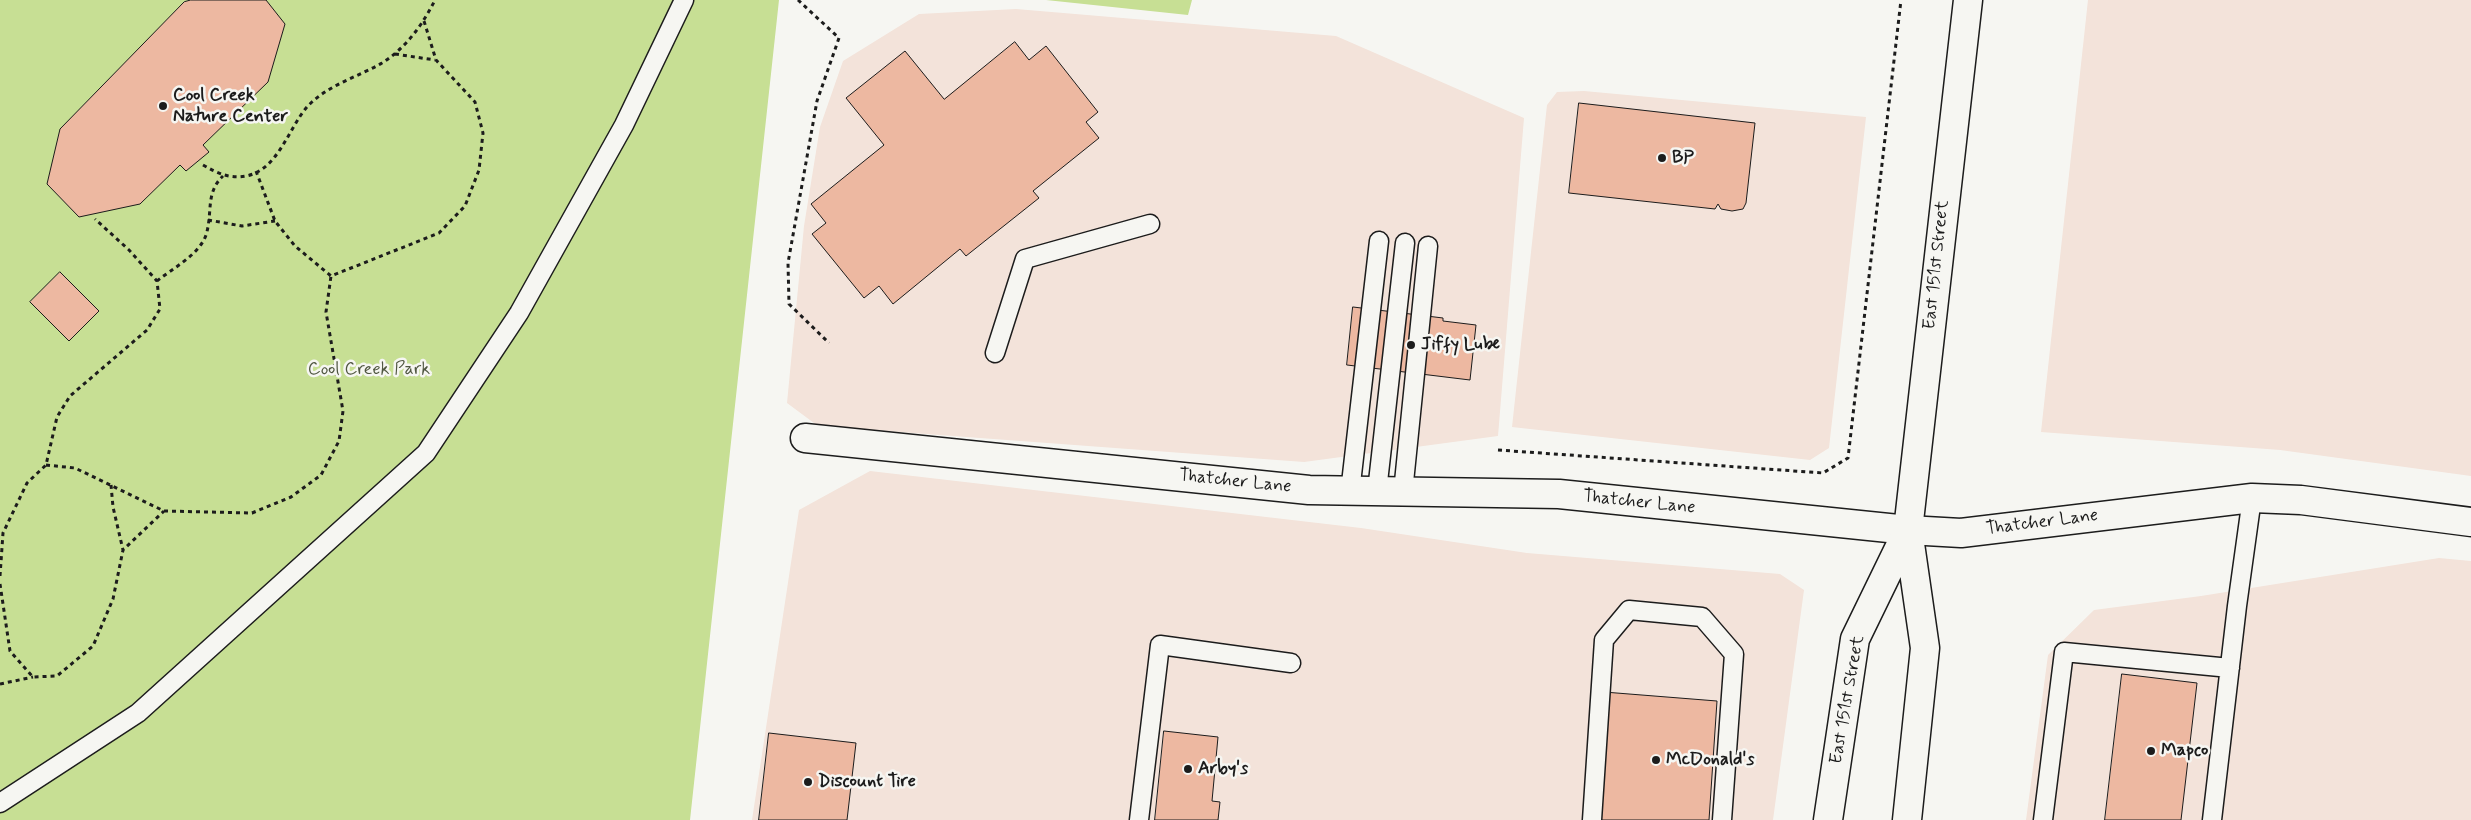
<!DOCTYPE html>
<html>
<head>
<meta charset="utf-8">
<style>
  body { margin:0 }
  canvas { display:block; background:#f6f6f2 }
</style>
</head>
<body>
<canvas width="2471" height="820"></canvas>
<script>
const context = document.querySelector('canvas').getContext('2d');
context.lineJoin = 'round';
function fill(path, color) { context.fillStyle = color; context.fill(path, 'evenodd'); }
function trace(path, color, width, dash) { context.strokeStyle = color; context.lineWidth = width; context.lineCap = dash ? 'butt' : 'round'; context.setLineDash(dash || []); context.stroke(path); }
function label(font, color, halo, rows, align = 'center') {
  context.font = font + ' Mynerve,sans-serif'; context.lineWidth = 5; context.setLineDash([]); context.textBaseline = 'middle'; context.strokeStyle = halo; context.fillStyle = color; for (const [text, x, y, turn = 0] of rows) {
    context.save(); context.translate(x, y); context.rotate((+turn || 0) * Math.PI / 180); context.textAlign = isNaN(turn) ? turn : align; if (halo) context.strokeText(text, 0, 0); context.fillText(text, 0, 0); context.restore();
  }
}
fill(new Path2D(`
  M 2088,0 L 2471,0 L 2471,476 L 2280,450 L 2041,432 Z
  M 1016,9 L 1336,36 L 1524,118 L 1498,436 L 1304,462 L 818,426 L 787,403 L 804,226 L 820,127 L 843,61 L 919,14 Z
  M 1584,91 L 1866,117 L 1829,448 L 1810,460 L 1512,427 L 1547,105 L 1557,92 Z
  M 870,471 L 1361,528 L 1527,553 L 1780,574 L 1804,590 L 1773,820 L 752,820 L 799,510 Z
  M 2439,558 L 2471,561 L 2471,820 L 2026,820 L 2048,655 L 2094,610 L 2201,596 Z`), '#f3e3da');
fill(new Path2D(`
  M 0,0 L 779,0 L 690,820 L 0,820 Z
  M 1046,0 L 1192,0 L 1188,15 Z`), '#c7df94');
const building = new Path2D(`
  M 191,0 L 266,0 L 285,24 L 268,82 L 203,145 L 209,152 L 186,171 L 180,165 L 140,204 L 79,217 L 47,184 L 60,129 L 184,2 Z
  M 1015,42 L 1029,60 L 1046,46 L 1098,112 L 1086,122 L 1099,138 L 1033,191 L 1039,198 L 966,256 L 960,249 L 893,304 L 879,286 L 864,298 L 812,234 L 826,223 L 811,204 L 884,145 L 846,98 L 905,51 L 944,99 Z
  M 1579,103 L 1755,123 L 1746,203 L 1743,209 L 1732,211 L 1721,209 L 1718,204 L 1715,209 L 1569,193 Z
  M 60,272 L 99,311 L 69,341 L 30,302 Z
  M 1353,307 L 1443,318 L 1443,321 L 1476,325 L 1470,380 L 1347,365 Z
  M 2122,674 L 2197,683 L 2181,820 L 2105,820 Z
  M 1604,692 L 1717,701 L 1709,820 L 1595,820 Z
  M 1164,731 L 1218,737 L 1212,801 L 1220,802 L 1218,820 L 1155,820 Z
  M 769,733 L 856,743 L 847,820 L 759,820 Z`);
fill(building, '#edb8a1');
trace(building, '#1c1c1c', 1);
const lane = new Path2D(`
  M 995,353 L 1025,259 L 1150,224
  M 1377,491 L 1405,243
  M 1350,492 L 1379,241
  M 1403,492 L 1428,246
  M 0,803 L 138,713 L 426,453 L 519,313 L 624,125 L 684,0
  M 1139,820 L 1160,645 L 1291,663
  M 1592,820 L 1604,640 L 1629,610 L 1702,617 L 1734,654 L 1722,820
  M 2043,820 L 2064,652 L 2230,668
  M 2212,820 L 2237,606 L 2252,498`);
const street = new Path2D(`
  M 805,438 L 1309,490 L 1559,494 L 1908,530 L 1961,533 L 2252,498 L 2301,500 L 2471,522`);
const secondary = new Path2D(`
  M 1828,820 L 1855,639 L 1908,530
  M 1907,820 L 1925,648 L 1908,530 L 1968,0`);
trace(lane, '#1c1c1c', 21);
trace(street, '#1c1c1c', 31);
trace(secondary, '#1c1c1c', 31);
trace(new Path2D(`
  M 798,0 L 839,38 L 817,101 L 788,263 L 789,304 L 829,343
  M 395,54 L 435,60
  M 203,165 C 217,173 229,179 246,176 C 278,170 288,129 307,107 C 327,85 358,77 382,63 C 406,48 423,24 435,0
  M 256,171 L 275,221 L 295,246 L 331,276 L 439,233 L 465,206 L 479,170 L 483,133 L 475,102 L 436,60 L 424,21
  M 208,220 L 242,226 L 275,221
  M 157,281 C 173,268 199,255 206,235 C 213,213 205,193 223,176
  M 1498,450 L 1823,473 L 1848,458 L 1901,0
  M 46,465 L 75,468 L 164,511 L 252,513 L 291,497 L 321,475 L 339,441 L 343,411 L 326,312 L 331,276
  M 111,485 L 113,507 L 123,550
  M 0,576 L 3,533 L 27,483 L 46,465 L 57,417 L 70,396 L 147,330 L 160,309 L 157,281 L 129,250 L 95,219
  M 0,584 L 10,651 L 33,677 L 57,676 L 93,646 L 113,599 L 123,550 L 164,511
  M 0,684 L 33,677`), '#1c1c1c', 3, [4, 4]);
trace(lane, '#f6f6f2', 18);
trace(street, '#f6f6f2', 28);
trace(secondary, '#f6f6f2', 28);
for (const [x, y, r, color] of [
  [163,106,5,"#1c1c1c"],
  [1662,158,5,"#1c1c1c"],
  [1411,345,5,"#1c1c1c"],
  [2151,751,5,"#1c1c1c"],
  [1656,760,5,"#1c1c1c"],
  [1188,769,5,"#1c1c1c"],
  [808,782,5,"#1c1c1c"]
]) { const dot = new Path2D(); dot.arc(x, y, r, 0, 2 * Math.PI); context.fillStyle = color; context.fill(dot); trace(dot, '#f6f6f2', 2); }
label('bold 18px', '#1c1c1c', '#f6f6f2', [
  ["Cool Creek",173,96],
  ["Nature Center",173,117],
  ["BP",1672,158],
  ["Jiffy Lube",1421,345],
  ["Mapco",2161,751],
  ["McDonald's",1666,760],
  ["Arby's",1198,769],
  ["Discount Tire",818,782]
], 'left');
label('18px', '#1c1c1c', '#f6f6f2', [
  ["East 151st Street",1937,265,-84],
  ["Thatcher Lane",1235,482,6],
  ["Thatcher Lane",1639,503,6],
  ["Thatcher Lane",2042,523,-7],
  ["East 151st Street",1848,700,-80]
]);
label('18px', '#4f5640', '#f6f6f2', [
  ["Cool Creek Park",369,370]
]);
</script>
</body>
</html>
